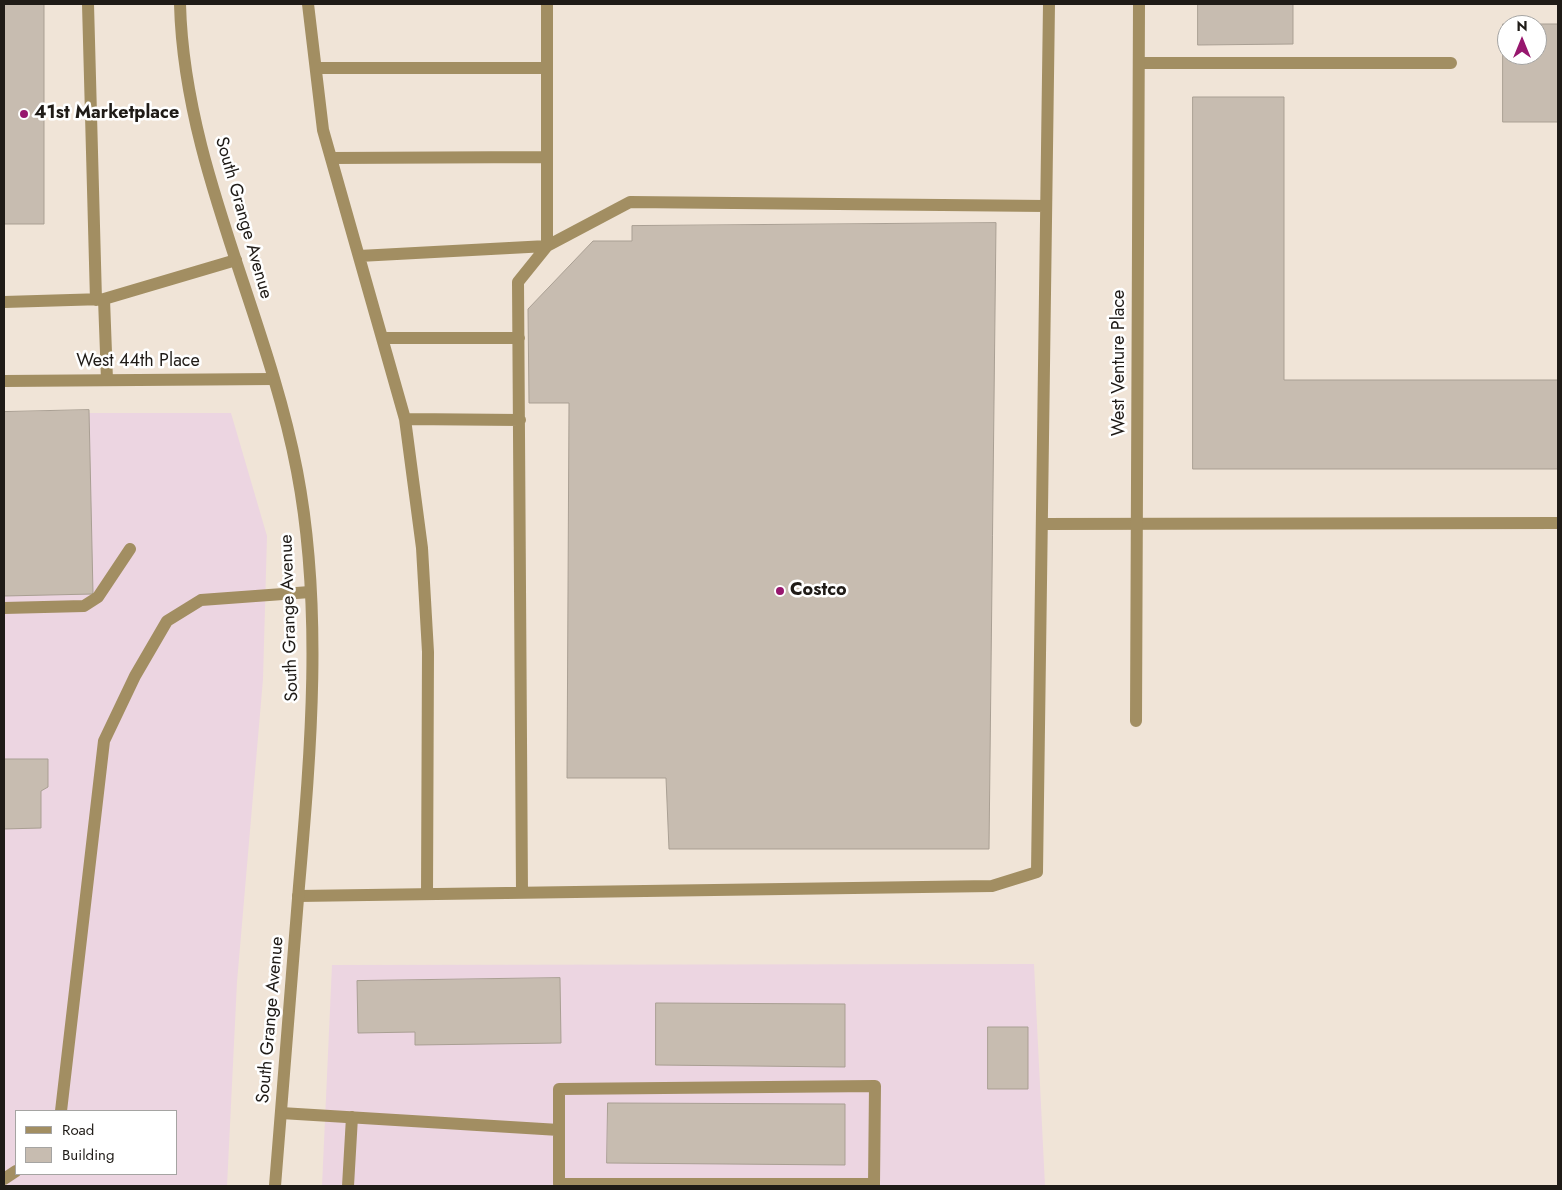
<!DOCTYPE html>
<html>
<head>
<meta charset="utf-8">
<style>
  body { margin:0 }
  #map { position:relative; width:1562px; height:1190px; overflow:hidden; background:#f0e4d7; font-family:Jost,sans-serif }
  canvas { display:block }
  .frame { position:absolute; inset:0; border:5px solid #1f1b17; pointer-events:none }
  .legend { position:absolute; left:15px; top:1110px; width:162px; height:65px; box-sizing:border-box; background:#fff; border:1px solid #a5a4a2; margin:0; padding:6px 9px; list-style:none; font-size:15px; color:#1f1b17 }
  .legend li { display:flex; align-items:center; gap:10px; height:25px }
  .legend b { width:25px; border:1px solid #a5a4a2 }
  .north { position:absolute; left:1497px; top:15px; width:50px; height:50px; box-sizing:border-box; background:#fff; border:1px solid #a5a4a2; border-radius:50%; rotate:0deg; font-size:14px; font-weight:700; line-height:20px; text-align:center; color:#1f1b17 }
  .north::after { content:''; display:block; margin:auto; width:18px; height:22px; background:#97176e; clip-path:polygon(50% 0,100% 100%,50% 72%,0 100%) }
</style>
</head>
<body>
<div id="map">
<canvas width="1562" height="1190"></canvas>
<div class="frame"></div>
<ul class="legend">
<li><b style="height:6px;background:#a28e62"></b>Road</li>
<li><b style="height:14px;background:#c7bcb0"></b>Building</li>
</ul>
<div class="north">N</div>
</div>
<script>
const context = document.querySelector('canvas').getContext('2d');
context.lineJoin = 'round';
function fill(path, color) { context.fillStyle = color; context.fill(path, 'evenodd'); }
function trace(path, color, width, dash) { context.strokeStyle = color; context.lineWidth = width; context.lineCap = dash ? 'butt' : 'round'; context.setLineDash(dash || []); context.stroke(path); }
function label(font, color, halo, rows, align = 'center') {
  context.font = font + ' Jost,sans-serif'; context.lineWidth = 5; context.setLineDash([]); context.textBaseline = 'middle'; context.strokeStyle = halo; context.fillStyle = color; for (const [text, x, y, turn = 0] of rows) {
    context.save(); context.translate(x, y); context.rotate((+turn || 0) * Math.PI / 180); context.textAlign = isNaN(turn) ? turn : align; if (halo) context.strokeText(text, 0, 0); context.fillText(text, 0, 0); context.restore();
  }
}
fill(new Path2D(`
  M 4,413 L 231,413 L 267,536 L 263,679 L 237,982 L 227,1186 L 4,1186 ZM 16,1111 L 176,1111 L 176,1174 L 16,1174 Z
  M 1034,964 L 1045,1186 L 322,1186 L 332,965 Z`), '#ecd5e1');
const building = new Path2D(`
  M 4,4 L 44,4 L 44,224 L 4,224 Z
  M 1198,4 L 1293,4 L 1293,44 L 1198,45 Z
  M 1503,24 L 1558,24 L 1558,122 L 1503,122 ZM 1507,25 L 1537,25 L 1537,55 L 1507,55 Z
  M 1193,97 L 1284,97 L 1284,380 L 1558,380 L 1558,469 L 1193,469 Z
  M 996,223 L 989,849 L 669,849 L 666,778 L 567,778 L 569,403 L 529,403 L 528,309 L 593,241 L 632,241 L 632,226 Z
  M 89,410 L 93,594 L 4,596 L 4,412 Z
  M 4,759 L 48,759 L 48,787 L 41,791 L 41,828 L 4,829 Z
  M 560,978 L 561,1043 L 415,1045 L 415,1032 L 358,1033 L 357,981 Z
  M 656,1003 L 845,1004 L 845,1067 L 656,1065 Z
  M 988,1027 L 1028,1027 L 1028,1089 L 988,1089 Z
  M 608,1103 L 845,1104 L 845,1165 L 607,1163 Z`);
fill(building, '#c7bcb0');
trace(building, '#a99f93', 1);
trace(new Path2D(`
  M 88,4 L 96,300
  M 308,4 L 323,130 L 405,419 L 422,548 L 428,652 L 427,894
  M 1139,63 L 1451,63
  M 316,68 L 547,68
  M 331,158 L 547,157
  M 359,256 L 547,246 L 547,4
  M 104,299 L 107,380
  M 4,302 L 104,299 L 236,260
  M 382,338 L 519,338
  M 405,419 L 520,420
  M 1042,524 L 1558,523
  M 4,608 L 84,606 L 98,597 L 130,549
  M 522,892 L 518,282 L 547,246 L 630,202 L 1046,206
  M 298,896 L 992,886 L 1037,872 L 1049,4
  M 61,1111 L 104,741 L 135,676 L 167,621 L 201,600 L 310,592
  M 281,1113 L 559,1130
  M 4,1179 L 16,1171
  M 348,1186 L 352,1117
  M 874,1186 L 874,1184 L 875,1086 L 559,1089 L 559,1184 L 874,1184`), '#a28e62', 12);
trace(new Path2D(`
  M 4,381 L 273,379
  M 1136,721 L 1139,4`), '#a28e62', 12);
trace(new Path2D(`
  M 180,4 C 184,165 267,314 297,471 C 323,607 311,749 299,886 C 291,986 283,1086 275,1186`), '#a28e62', 12);
for (const [x, y, r, color] of [
  [24,114,5,"#97176e"],
  [780,591,5,"#97176e"]
]) { const dot = new Path2D(); dot.arc(x, y, r, 0, 2 * Math.PI); context.fillStyle = color; context.fill(dot); trace(dot, '#fff', 2); }
label('bold 18px', '#1f1b17', '#fff', [
  ["41st Marketplace",34,114],
  ["Costco",790,591]
], 'left');
label('18px', '#1f1b17', '#fff', [
  ["South Grange Avenue",243,218,74],
  ["West 44th Place",138,362],
  ["West Venture Place",1120,363,-90],
  ["South Grange Avenue",290,618,-92],
  ["South Grange Avenue",271,1020,-85]
]);
</script>
</body>
</html>
